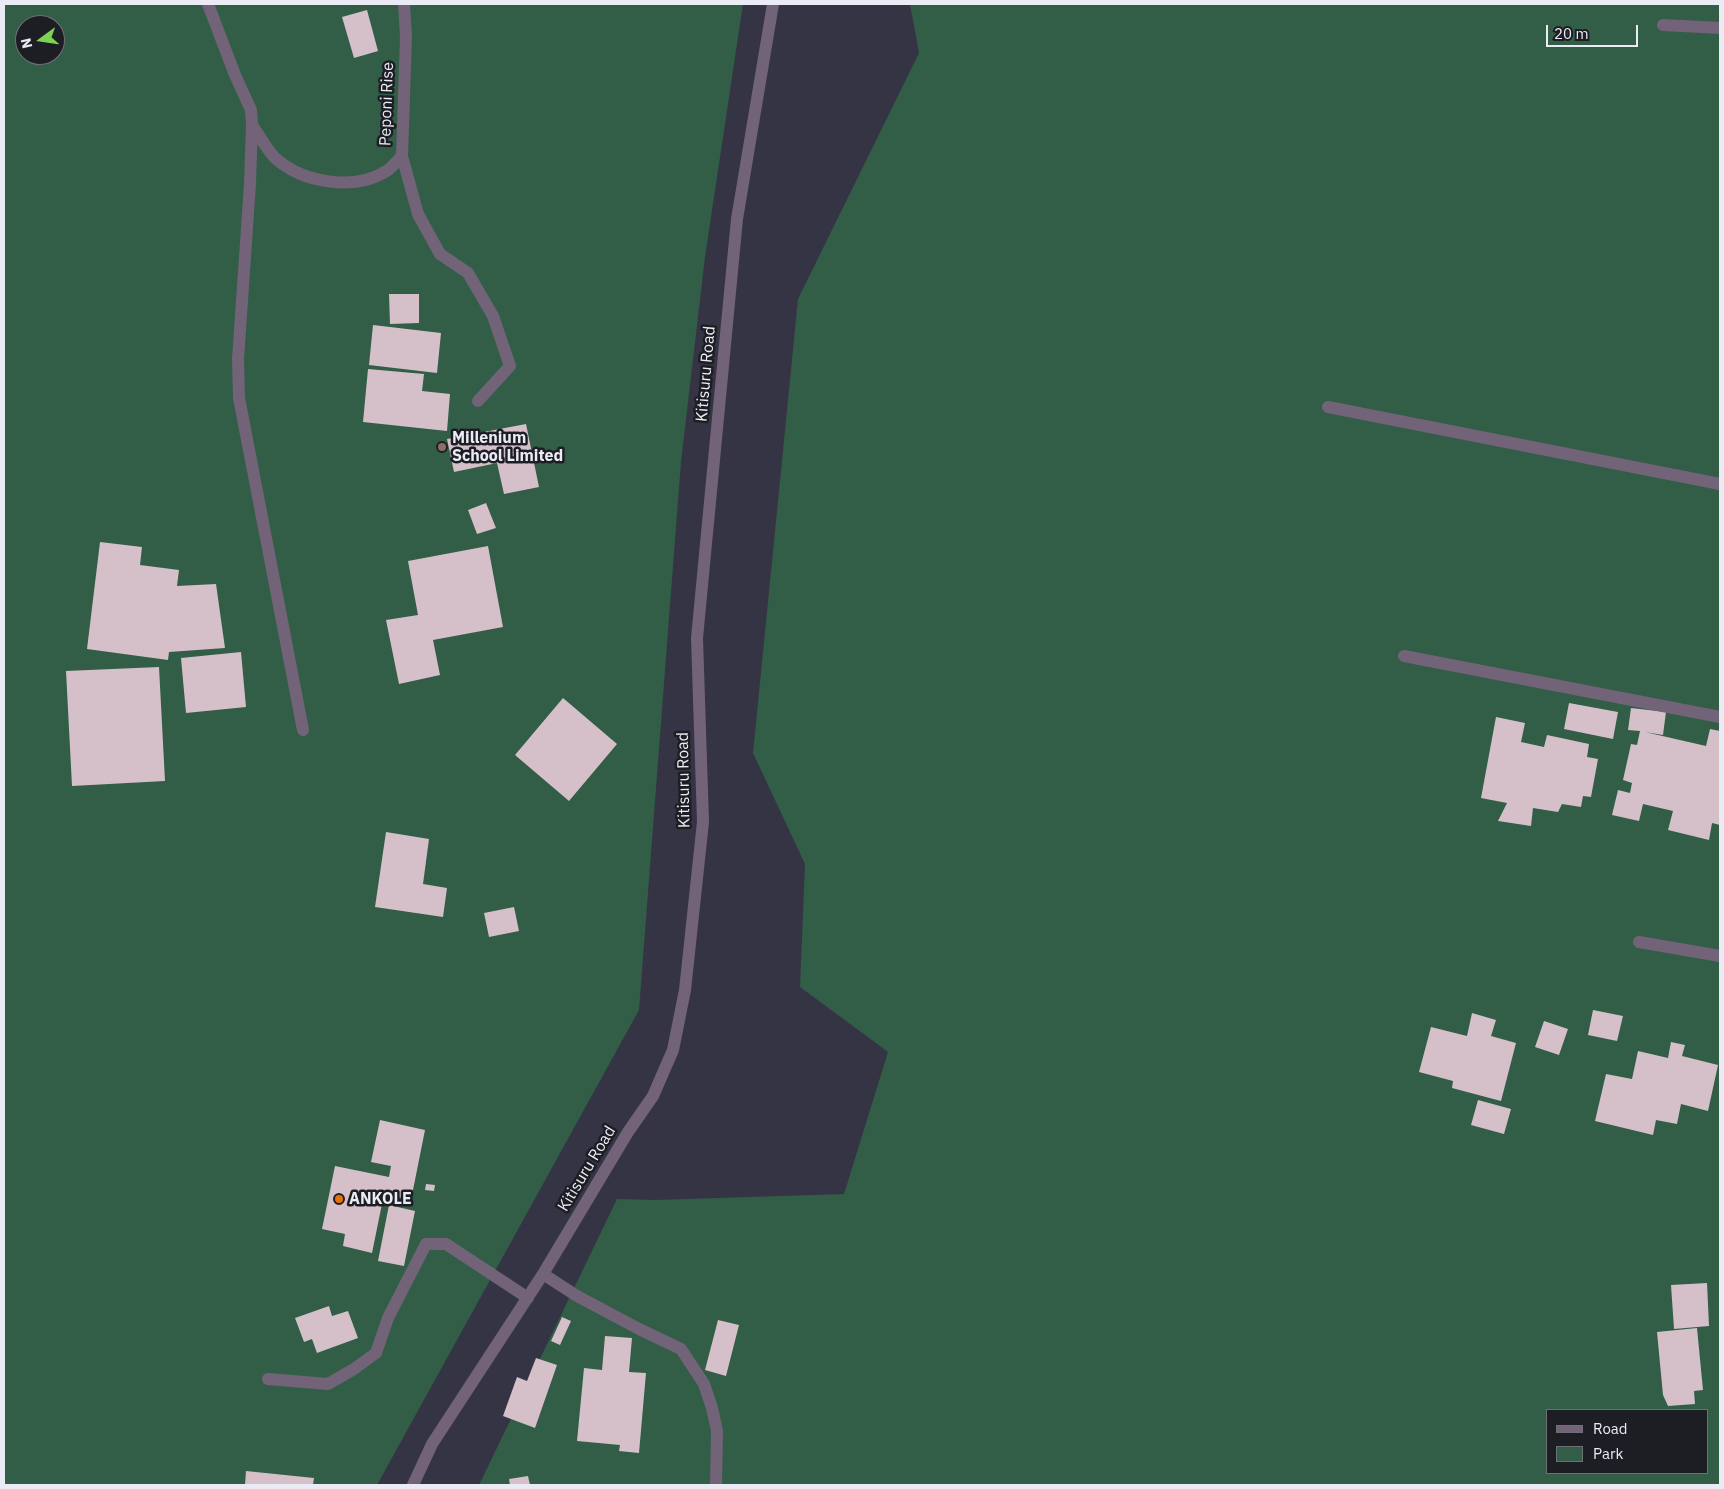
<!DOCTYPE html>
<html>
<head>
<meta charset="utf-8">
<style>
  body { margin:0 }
  #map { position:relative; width:1724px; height:1489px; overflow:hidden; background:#353444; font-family:"IBM Plex Sans",sans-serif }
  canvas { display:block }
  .frame { position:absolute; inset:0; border:5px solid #ebebf5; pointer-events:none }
  .legend { position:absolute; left:1546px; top:1409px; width:162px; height:65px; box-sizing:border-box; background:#1d1d24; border:1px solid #6f6f78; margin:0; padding:6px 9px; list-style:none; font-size:15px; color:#ebebf5 }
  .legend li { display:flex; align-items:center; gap:10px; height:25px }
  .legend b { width:25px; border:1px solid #6f6f78 }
  .north { position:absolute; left:15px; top:15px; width:50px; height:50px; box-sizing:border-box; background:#1d1d24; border:1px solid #6f6f78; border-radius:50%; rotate:256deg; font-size:14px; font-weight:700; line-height:20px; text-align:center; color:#ebebf5 }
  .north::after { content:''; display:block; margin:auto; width:18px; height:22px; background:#7dd154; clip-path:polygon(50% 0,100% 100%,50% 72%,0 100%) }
  .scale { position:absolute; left:1546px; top:25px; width:92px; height:22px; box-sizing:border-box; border:2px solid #ebebf5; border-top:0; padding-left:6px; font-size:15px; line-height:18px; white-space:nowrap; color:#ebebf5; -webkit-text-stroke:4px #1d1d24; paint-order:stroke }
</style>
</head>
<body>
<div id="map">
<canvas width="1724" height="1489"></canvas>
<div class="frame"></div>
<ul class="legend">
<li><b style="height:6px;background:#726379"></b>Road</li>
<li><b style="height:14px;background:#325d47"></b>Park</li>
</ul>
<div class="north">N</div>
<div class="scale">20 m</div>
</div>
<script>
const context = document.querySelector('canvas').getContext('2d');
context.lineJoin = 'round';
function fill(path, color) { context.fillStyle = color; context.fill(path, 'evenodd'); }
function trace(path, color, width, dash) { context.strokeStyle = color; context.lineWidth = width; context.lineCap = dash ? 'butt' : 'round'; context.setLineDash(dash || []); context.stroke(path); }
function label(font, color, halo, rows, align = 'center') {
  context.font = font + ' "IBM Plex Sans",sans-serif'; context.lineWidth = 5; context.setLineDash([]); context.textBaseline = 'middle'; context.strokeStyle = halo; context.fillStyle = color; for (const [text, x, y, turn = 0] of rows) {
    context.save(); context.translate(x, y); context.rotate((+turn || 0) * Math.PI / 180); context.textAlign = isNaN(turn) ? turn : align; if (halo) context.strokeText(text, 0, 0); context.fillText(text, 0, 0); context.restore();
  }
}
fill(new Path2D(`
  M 4,4 L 743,4 L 705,257 L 681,462 L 639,1010 L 377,1485 L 4,1485 ZM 25,25 L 55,25 L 55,55 L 25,55 Z
  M 910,4 L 1720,4 L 1720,1485 L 479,1485 L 617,1199 L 655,1200 L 844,1194 L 888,1052 L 800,987 L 805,864 L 753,753 L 798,299 L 919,53 ZM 1548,1410 L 1708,1410 L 1708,1473 L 1548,1473 Z`), '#325d47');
fill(new Path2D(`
  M 367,10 L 378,51 L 354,58 L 342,17 Z
  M 389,294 L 419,294 L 419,323 L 390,324 Z
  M 373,325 L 441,333 L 437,373 L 369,365 Z
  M 368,369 L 424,374 L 422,391 L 450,394 L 447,431 L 363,422 Z
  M 526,424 L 539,487 L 504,494 L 497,463 L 454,472 L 447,439 Z
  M 486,503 L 496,528 L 477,534 L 468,510 Z
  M 100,542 L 142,547 L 140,565 L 179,570 L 177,586 L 216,584 L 225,648 L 169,652 L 168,660 L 87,649 Z
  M 488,546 L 503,627 L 433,640 L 440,675 L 399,684 L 386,620 L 418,615 L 408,561 Z
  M 241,652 L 246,707 L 186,713 L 181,658 Z
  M 159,667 L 165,781 L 72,786 L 66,671 Z
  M 563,698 L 617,744 L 569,801 L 515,755 Z
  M 1569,703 L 1618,712 L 1613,739 L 1564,729 Z
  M 1631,708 L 1666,712 L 1663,735 L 1645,732 L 1706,746 L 1710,729 L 1720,731 L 1720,825 L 1712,823 L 1709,840 L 1668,830 L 1673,811 L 1643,804 L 1639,821 L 1612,815 L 1618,790 L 1630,793 L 1632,783 L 1623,780 L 1631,744 L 1637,745 L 1640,731 L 1628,730 Z
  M 1496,717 L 1525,723 L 1521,742 L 1544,747 L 1547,735 L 1589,744 L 1587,757 L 1598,759 L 1591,797 L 1583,796 L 1581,807 L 1562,804 L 1558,812 L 1533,808 L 1531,826 L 1498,821 L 1507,803 L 1481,798 Z
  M 386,832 L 429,839 L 423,884 L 447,888 L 443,917 L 375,907 Z
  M 514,907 L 519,931 L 489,937 L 484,913 Z
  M 1593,1010 L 1623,1016 L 1617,1041 L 1588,1035 Z
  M 1472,1013 L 1496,1020 L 1491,1036 L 1516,1043 L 1501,1101 L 1452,1088 L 1453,1081 L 1419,1072 L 1431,1027 L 1467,1036 Z
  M 1544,1021 L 1568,1029 L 1559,1055 L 1535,1047 Z
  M 1671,1042 L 1685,1045 L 1682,1056 L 1718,1065 L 1708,1111 L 1681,1104 L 1677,1124 L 1656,1120 L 1653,1135 L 1595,1121 L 1606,1074 L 1632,1079 L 1638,1051 L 1668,1058 Z
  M 1478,1100 L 1511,1109 L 1504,1134 L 1471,1125 Z
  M 380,1120 L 425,1130 L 411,1200 L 384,1194 L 372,1253 L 343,1246 L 345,1234 L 322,1229 L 335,1166 L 389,1177 L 391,1166 L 371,1162 Z
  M 426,1184 L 435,1185 L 434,1191 L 425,1190 Z
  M 389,1205 L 415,1211 L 404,1266 L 378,1261 Z
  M 1707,1283 L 1709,1326 L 1674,1329 L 1671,1285 Z
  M 329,1306 L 332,1316 L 348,1311 L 358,1338 L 317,1353 L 312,1339 L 304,1342 L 295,1318 Z
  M 562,1317 L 571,1321 L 560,1345 L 551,1341 Z
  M 718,1320 L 739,1325 L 726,1376 L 705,1370 Z
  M 1697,1328 L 1703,1390 L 1694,1391 L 1695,1404 L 1668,1406 L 1663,1395 L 1657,1332 Z
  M 605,1336 L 632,1338 L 629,1372 L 646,1373 L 639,1453 L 619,1451 L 620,1445 L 577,1441 L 584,1368 L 602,1370 Z
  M 536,1358 L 557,1365 L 535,1428 L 503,1416 L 517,1377 L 527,1381 Z
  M 246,1471 L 314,1478 L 313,1485 L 245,1485 Z
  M 528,1476 L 530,1485 L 510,1485 L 509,1479 Z`), '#d5c0c9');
trace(new Path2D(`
  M 208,4 L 235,75 L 251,110 L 252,125 L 250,184 L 238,359 L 239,398 L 303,730
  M 404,4 L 406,37 L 402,156 L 418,214 L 440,254 L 468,273 L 493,316 L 510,366 L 478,401
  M 1663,25 L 1720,28
  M 252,125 C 259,135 266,148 274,157 C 302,183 355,192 388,170 C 393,166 397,161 402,156
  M 1328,407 L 1720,484
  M 1404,656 L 1720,717
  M 1639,942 L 1720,956
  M 543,1274 L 577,1296 L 639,1329 L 681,1349 L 704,1384 L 712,1408 L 717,1431 L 716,1485
  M 268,1379 L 328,1384 L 354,1369 L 376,1353 L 388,1318 L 426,1244 L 446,1244 L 528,1298
  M 413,1485 L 432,1444 L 543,1274 L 628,1132 L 653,1096 L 673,1050 L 685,990 L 703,822 L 697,638 L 737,219 L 773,4`), '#726379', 12);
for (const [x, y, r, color] of [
  [442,447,5,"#8d6e63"],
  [339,1199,5,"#e8710a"]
]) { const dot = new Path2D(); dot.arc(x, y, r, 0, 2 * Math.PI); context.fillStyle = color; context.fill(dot); trace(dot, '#1d1d24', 2); }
label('16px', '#ebebf5', '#1d1d24', [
  ["Peponi Rise",387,104,-88],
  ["Kitisuru Road",706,374,-85],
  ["Kitisuru Road",684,780,-91],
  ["Kitisuru Road",587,1169,-59]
]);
label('bold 16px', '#ebebf5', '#1d1d24', [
  ["Millenium",452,438],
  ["School Limited",452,456],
  ["ANKOLE",349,1199]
], 'left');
</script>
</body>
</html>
